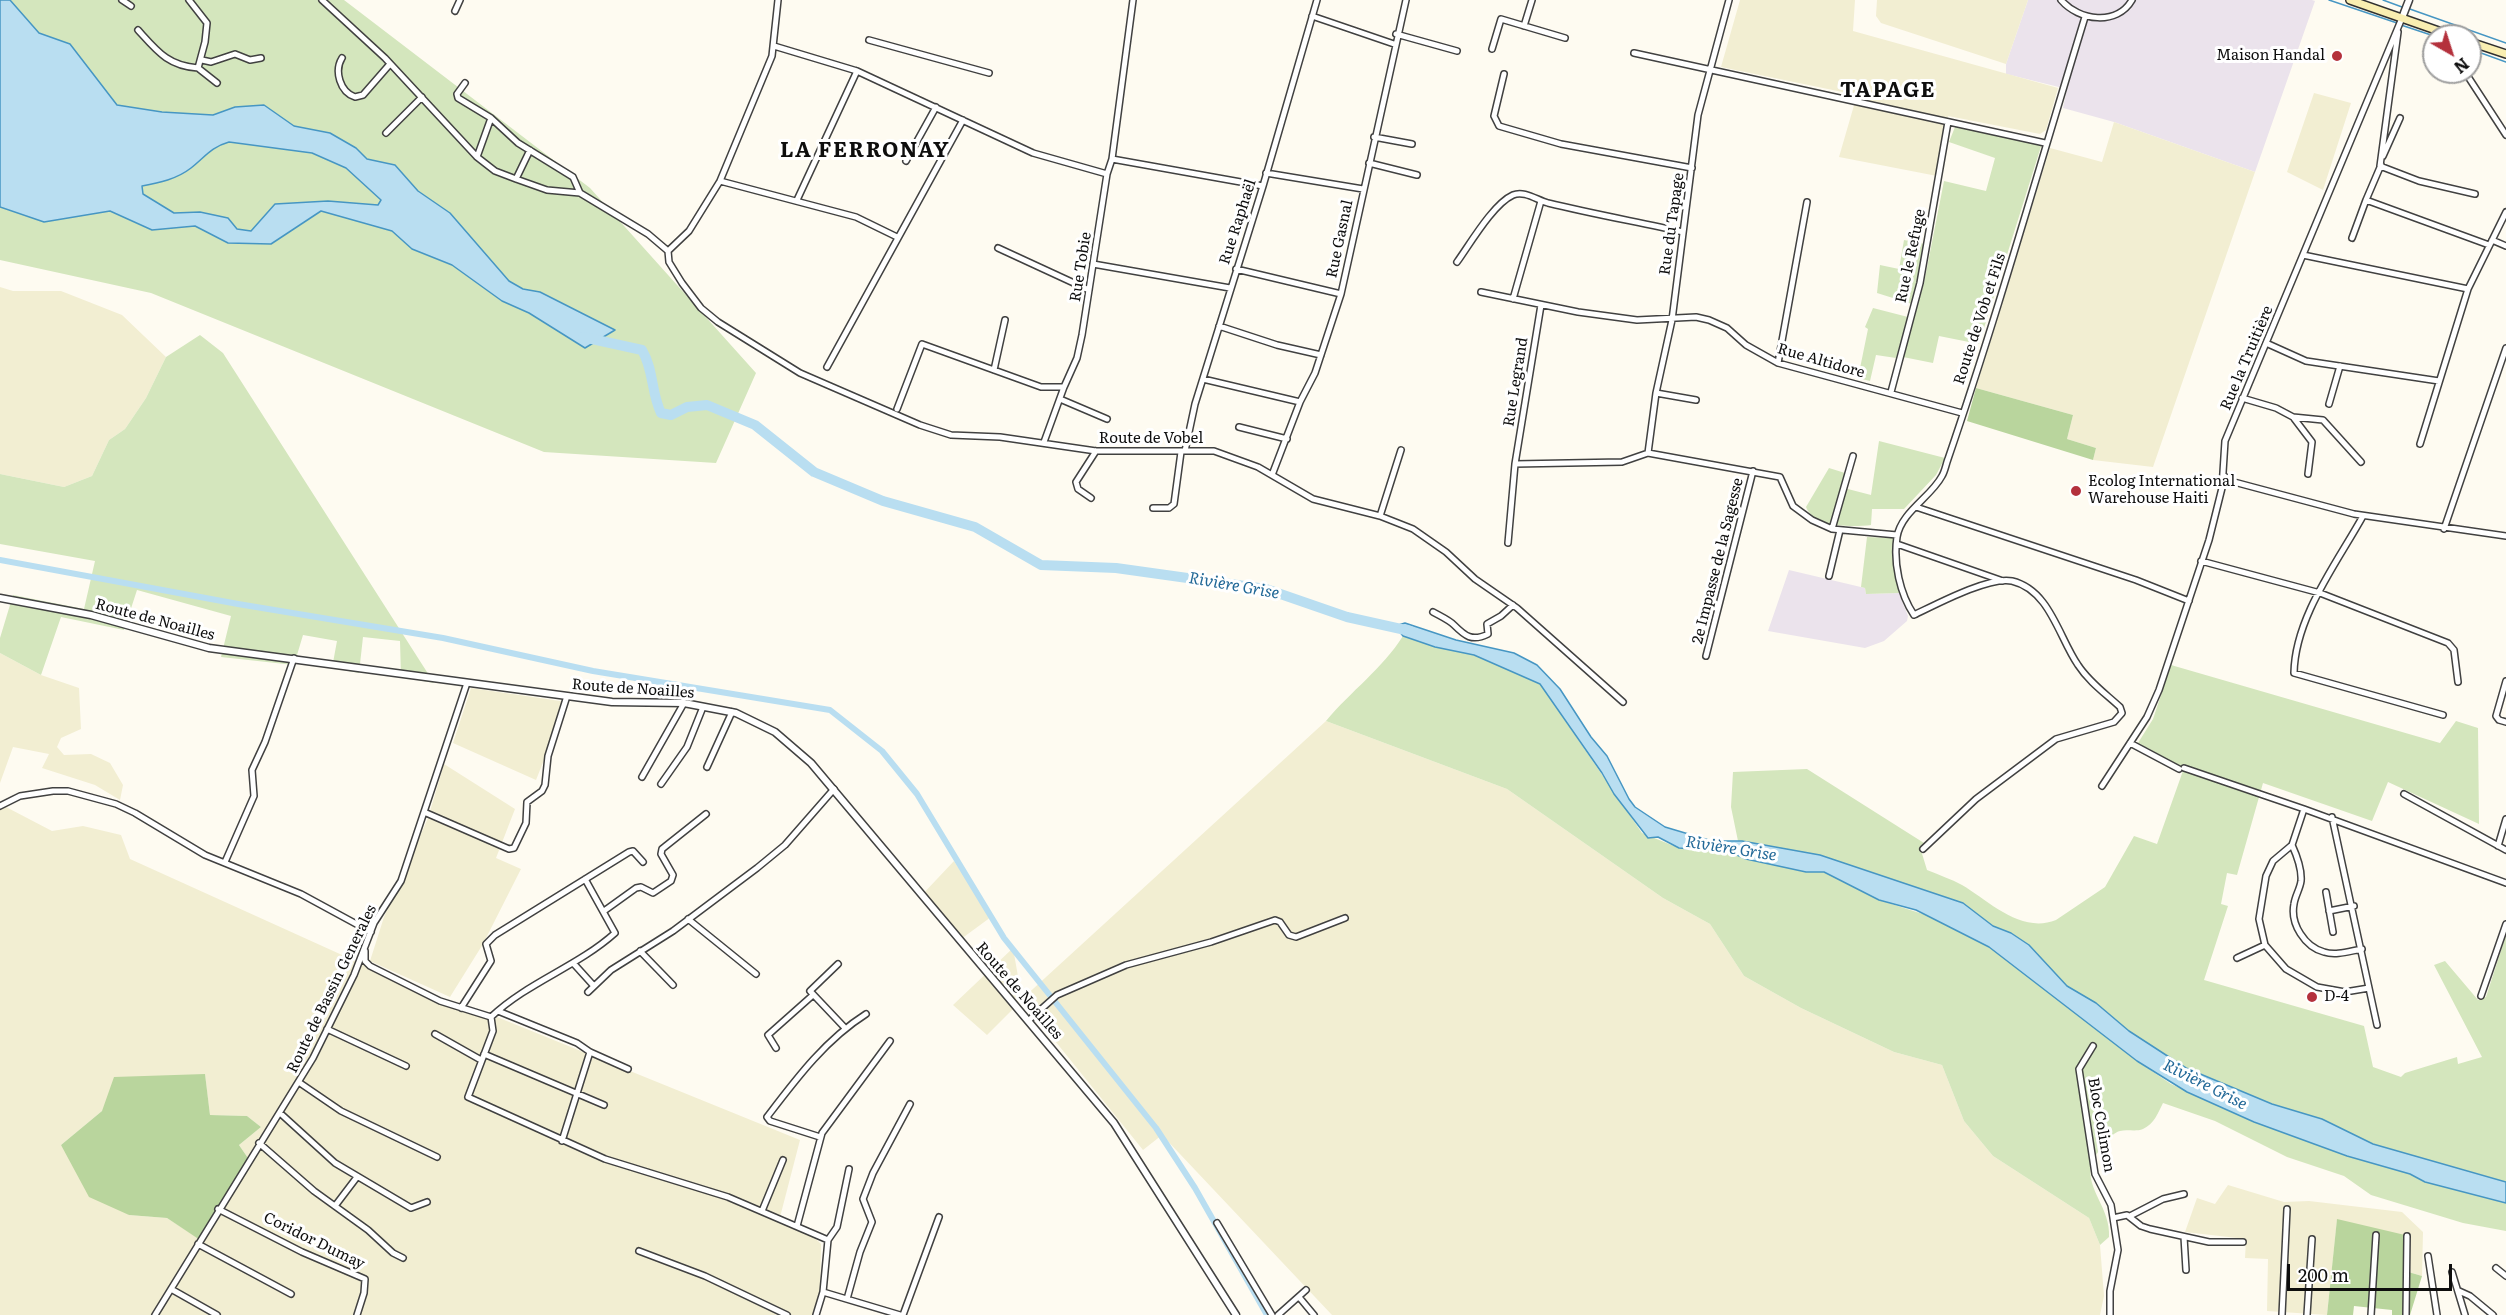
<!DOCTYPE html>
<html>
<head>
<meta charset="utf-8">
<style>
  body { margin:0 }
  #map { position:relative; width:2506px; height:1315px; overflow:hidden; background:#fefbf1; font-family:Literata,serif }
  canvas { display:block }
  .north { position:absolute; left:2422px; top:24px; width:60px; height:60px; box-sizing:border-box; background:#fff; border:2px solid #9f9f9f; border-radius:50%; rotate:141deg; font-size:16px; font-weight:700; line-height:24px; text-align:center; color:#0e0e0e }
  .north::after { content:''; display:block; margin:auto; width:21px; height:27px; background:#b4313c; clip-path:polygon(50% 0,100% 100%,50% 72%,0 100%) }
  .scale { position:absolute; left:2287px; top:1264px; width:165px; height:27px; box-sizing:border-box; border:3px solid #0e0e0e; border-top:0; padding-left:8px; font-size:18px; line-height:21px; white-space:nowrap; color:#0e0e0e; -webkit-text-stroke:4px #fff; paint-order:stroke }
</style>
</head>
<body>
<div id="map">
<canvas width="2506" height="1315"></canvas>
<div class="north">N</div>
<div class="scale">200 m</div>
</div>
<script>
const context = document.querySelector('canvas').getContext('2d');
context.lineJoin = 'round';
function fill(path, color) { context.fillStyle = color; context.fill(path, 'evenodd'); }
function trace(path, color, width, dash) { context.strokeStyle = color; context.lineWidth = width; context.lineCap = dash ? 'butt' : 'round'; context.setLineDash(dash || []); context.stroke(path); }
function label(font, color, halo, rows, align = 'center') {
  context.font = font + ' Literata,serif'; context.lineWidth = 6; context.setLineDash([]); context.textBaseline = 'middle'; context.strokeStyle = halo; context.fillStyle = color; for (const [text, x, y, turn = 0] of rows) {
    context.save(); context.translate(x, y); context.rotate((+turn || 0) * Math.PI / 180); context.textAlign = isNaN(turn) ? turn : align; if (halo) context.strokeText(text, 0, 0); context.fillText(text, 0, 0); context.restore();
  }
}
fill(new Path2D(`
  M 2028,0 L 2312,0 L 2315,1 L 2255,172 L 2114,122 L 2063,108 L 2067,89 L 2006,74 L 2006,64 Z
  M 1789,570 L 1865,588 L 1866,594 L 1899,593 L 1908,616 L 1907,621 L 1884,641 L 1865,648 L 1768,631 Z`), '#ebe3ec');
fill(new Path2D(`
  M 1740,0 L 1855,0 L 1853,31 L 2058,88 L 2046,130 L 2040,134 L 1948,116 L 1937,176 L 1839,157 L 1857,95 L 1721,67 Z
  M 1877,0 L 2028,0 L 2006,64 L 1881,23 L 1876,16 Z
  M 2314,93 L 2351,103 L 2323,190 L 2287,172 Z
  M 2114,122 L 2255,172 L 2153,467 L 2093,460 L 2096,448 L 2067,439 L 2073,415 L 1976,388 L 2050,148 L 2102,162 Z
  M 0,287 L 13,291 L 61,291 L 122,315 L 166,357 L 146,398 L 125,429 L 109,440 L 92,476 L 64,487 L 0,474 Z
  M 0,653 L 41,675 L 79,688 L 81,729 L 61,738 L 57,747 L 64,755 L 91,754 L 110,763 L 123,785 L 120,800 L 95,785 L 42,768 L 49,754 L 13,747 L 0,783 Z
  M 471,688 L 567,702 L 536,780 L 453,743 Z
  M 1326,721 L 1507,789 L 1663,898 L 1710,924 L 1744,976 L 1801,1008 L 1894,1052 L 1942,1065 L 1964,1121 L 1993,1156 L 2089,1218 L 2100,1245 L 2104,1296 L 2100,1315 L 1332,1315 L 1162,1135 L 1143,1150 L 1022,1000 L 987,1035 L 953,1005 L 1013,948 L 1022,999 Z
  M 444,764 L 515,809 L 496,858 L 521,869 L 483,944 L 450,997 L 370,961 L 384,917 L 428,818 Z
  M 6,807 L 52,831 L 83,826 L 121,835 L 130,859 L 362,964 L 440,1004 L 494,1021 L 497,1017 L 800,1140 L 779,1221 L 813,1236 L 821,1244 L 820,1292 L 814,1315 L 0,1315 L 0,808 ZM 205,1075 L 210,1115 L 247,1116 L 261,1127 L 239,1145 L 252,1164 L 203,1241 L 167,1218 L 129,1215 L 61,1145 L 102,1111 Z
  M 954,861 L 991,917 L 957,942 L 920,897 Z
  M 2228,1185 L 2284,1202 L 2309,1201 L 2402,1212 L 2423,1232 L 2422,1276 L 2405,1271 L 2337,1220 L 2327,1315 L 2267,1311 L 2268,1259 L 2245,1258 L 2246,1239 L 2185,1232 L 2197,1198 L 2215,1204 Z`), '#f2eed2');
fill(new Path2D(`
  M 0,0 L 344,0 L 590,188 L 756,373 L 716,463 L 544,452 L 151,293 L 0,260 Z
  M 1957,122 L 2043,140 L 1979,344 L 1939,336 L 1933,363 L 1903,357 L 1924,283 L 1944,181 L 1986,191 L 1995,158 L 1949,142 Z
  M 1904,240 L 1925,244 L 1912,304 L 1877,293 L 1880,265 L 1899,269 Z
  M 1873,308 L 1908,317 L 1896,358 L 1876,355 L 1870,381 L 1858,378 L 1868,329 L 1865,327 Z
  M 200,335 L 223,353 L 434,683 L 401,677 L 400,641 L 363,637 L 359,673 L 332,668 L 337,641 L 303,635 L 294,665 L 221,657 L 231,616 L 137,590 L 124,630 L 61,617 L 41,675 L 0,653 L 0,638 L 13,595 L 84,609 L 95,561 L 0,544 L 0,474 L 64,487 L 92,476 L 109,440 L 125,429 L 146,398 L 166,357 Z
  M 1879,441 L 1945,458 L 1936,475 L 1904,509 L 1872,509 L 1871,525 C 1853,527 1814,528 1806,507 L 1829,468 L 1845,473 L 1844,488 L 1871,495 Z
  M 1867,537 L 1893,538 L 1899,593 L 1866,594 L 1865,588 L 1861,587 Z
  M 1403,636 L 1435,647 L 1474,655 L 1540,684 L 1642,833 L 1674,846 L 1730,852 L 1746,859 L 1806,872 L 1824,872 L 1879,900 L 1929,916 L 1989,947 L 2137,1061 L 2171,1084 L 2254,1122 L 2347,1156 L 2410,1174 L 2425,1182 L 2506,1203 L 2506,1231 L 2463,1223 L 2371,1195 L 2344,1176 L 2287,1157 L 2215,1121 L 2163,1103 C 2158,1113 2154,1124 2143,1129 C 2136,1132 2127,1129 2120,1131 C 2110,1133 2094,1156 2091,1166 C 2086,1189 2111,1209 2109,1237 L 2100,1245 L 2089,1218 L 1993,1156 L 1964,1121 L 1942,1065 L 1894,1052 L 1801,1008 L 1744,976 L 1710,924 L 1663,898 L 1507,789 L 1326,721 C 1351,691 1382,669 1403,636 Z
  M 2171,665 L 2440,743 L 2456,721 L 2478,728 L 2479,824 L 2388,782 L 2372,821 L 2263,783 L 2237,875 L 2227,873 L 2221,904 L 2228,906 L 2204,980 L 2364,1026 L 2373,1067 L 2401,1077 L 2405,1073 L 2457,1057 L 2458,1064 L 2482,1057 L 2434,965 L 2445,961 L 2478,1000 L 2486,997 L 2506,935 L 2506,1182 L 2373,1144 L 2322,1119 L 2272,1104 L 2186,1068 L 2129,1031 L 2096,1003 L 2067,986 L 2029,945 L 2011,933 L 1993,926 L 1963,904 L 1820,855 L 1738,841 L 1731,807 L 1733,772 L 1807,769 L 1924,843 L 1920,847 L 1927,870 C 1939,875 1951,879 1962,885 C 1989,901 2021,934 2056,920 L 2105,887 L 2134,836 L 2157,844 L 2184,768 L 2138,743 L 2153,719 Z`), '#d4e6bd');
fill(new Path2D(`
  M 1976,388 L 2073,415 L 2067,439 L 2096,448 L 2093,460 L 1967,421 Z
  M 205,1074 L 210,1115 L 247,1116 L 261,1127 L 239,1145 L 252,1164 L 203,1242 L 167,1218 L 129,1215 L 89,1197 L 61,1145 L 102,1111 L 114,1077 Z
  M 2337,1219 L 2405,1235 L 2405,1271 L 2422,1276 L 2410,1315 L 2392,1315 L 2392,1310 L 2354,1306 L 2353,1315 L 2327,1315 Z`), '#b9d59d');
const water = new Path2D(`
  M 0,0 L 10,0 L 39,33 L 70,44 L 117,105 L 162,112 L 213,115 L 235,107 L 264,105 L 294,126 L 330,133 L 356,148 L 367,159 L 395,165 L 418,191 L 450,213 L 509,281 L 523,289 L 540,292 L 615,330 L 585,348 L 529,313 L 502,301 L 452,265 L 412,249 L 392,231 L 321,211 L 271,244 L 228,243 L 195,226 L 152,230 L 110,211 L 44,222 L 0,207 ZM 229,142 L 312,153 L 346,168 L 381,200 L 378,205 L 328,201 L 275,204 L 251,231 L 237,229 L 228,218 L 200,212 L 174,213 L 143,194 L 142,186 C 159,183 177,179 191,168 C 205,157 211,147 229,142 Z
  M 1405,623 L 1456,640 L 1514,653 L 1537,665 L 1560,689 L 1591,737 L 1607,756 L 1629,799 L 1635,807 L 1665,827 L 1712,841 L 1742,841 L 1820,855 L 1963,903 L 1993,926 L 2011,933 L 2029,945 L 2067,986 L 2096,1003 L 2129,1031 L 2186,1068 L 2272,1104 L 2322,1119 L 2373,1144 L 2506,1182 L 2506,1203 L 2425,1182 L 2410,1174 L 2347,1156 L 2254,1122 L 2187,1092 L 2137,1061 L 1989,947 L 1916,910 L 1879,900 L 1824,872 L 1806,872 L 1746,859 L 1730,852 L 1679,848 L 1658,837 L 1648,838 L 1614,794 L 1602,773 L 1540,684 L 1474,655 L 1435,647 L 1403,636 L 1395,626 Z`);
fill(water, '#b9def1');
trace(water, '#4696c3', 1.5);
trace(new Path2D(`
  M 2329,0 L 2397,23
  M 2383,0 L 2402,7
  M 2407,8 L 2506,43
  M 2401,25 L 2434,36
  M 2470,49 L 2506,62`), '#4696c3', 1.5);
trace(new Path2D(`
  M 0,560 L 238,604 L 443,638 L 593,671 L 830,710 L 882,751 L 917,794 L 1004,938 L 1156,1128 L 1195,1188 L 1267,1315`), '#b9def1', 6);
trace(new Path2D(`
  M 583,337 L 642,350 C 654,370 651,393 661,413 L 671,415 L 687,407 L 707,405 L 755,425 L 814,472 L 883,501 L 975,527 L 1041,565 L 1116,568 L 1266,589 L 1347,617 L 1410,631`), '#b9def1', 10);
const minor = new Path2D(`
  M 122,0 L 131,6
  M 189,0 L 207,23 L 205,42 L 198,68 L 217,83
  M 322,0 L 385,58 L 477,157 L 495,171 L 516,179 L 547,190 L 580,193 L 648,234 L 668,251
  M 2061,0 C 2079,21 2117,26 2132,0
  M 455,11 L 460,0
  M 1312,16 L 1394,44
  M 1524,26 L 1532,0
  M 138,30 C 157,51 168,66 198,68
  M 2398,32 L 2380,166 L 2419,181 L 2475,194
  M 1396,34 L 1457,51
  M 869,40 L 989,73
  M 774,46 L 857,71 L 1033,153 L 1107,174
  M 1492,49 L 1501,19 L 1565,38
  M 1634,53 L 2045,143
  M 342,58 C 334,71 340,92 355,97 L 363,95 L 390,64
  M 202,60 L 211,62 L 235,54 L 250,60 L 261,58
  M 2465,72 L 2506,135
  M 1504,74 L 1494,116 L 1499,126 L 1561,144 L 1692,168
  M 465,83 L 457,94 L 458,98 L 491,118 L 518,143 L 573,177 L 580,193
  M 386,133 L 422,97
  M 1374,137 L 1412,144
  M 2383,156 L 2400,118
  M 477,157 L 491,118
  M 1112,159 L 1263,186
  M 906,161 L 936,107
  M 1369,163 L 1417,175
  M 2381,165 L 2366,200 L 2489,245
  M 1266,173 L 1363,189
  M 516,179 L 530,150
  M 720,181 L 856,217 L 897,237
  M 797,200 L 857,71
  M 2352,238 L 2366,200
  M 2492,240 L 2506,246
  M 998,248 L 1089,290
  M 668,251 L 669,262 L 682,283 L 701,308 L 718,322 L 800,373 L 920,425 L 951,435 L 1000,437 L 1096,451 L 1214,451 L 1258,467 L 1313,499 L 1380,516 L 1413,529 L 1446,552 L 1475,579 L 1517,608 L 1623,702
  M 668,251 L 689,231 L 720,181 L 772,56 L 778,0
  M 2303,255 L 2468,289
  M 1457,262 C 1470,244 1493,204 1513,195 C 1524,190 1537,200 1548,203 C 1593,214 1638,222 1683,232
  M 1093,264 L 1230,288
  M 1236,269 L 1341,294
  M 1481,292 L 1578,312 L 1637,320 L 1696,317 L 1709,320 L 1727,328 L 1746,345 L 1778,363 L 1962,413
  M 1513,299 L 1541,201
  M 1219,326 L 1277,345 L 1321,355
  M 2266,343 L 2306,361 L 2439,381
  M 1778,363 L 1807,202
  M 827,367 L 963,120
  M 994,370 L 1005,320
  M 1203,379 L 1300,402
  M 1891,392 L 1920,283 L 1948,122
  M 1656,393 L 1696,400
  M 2242,398 L 2276,408 L 2293,417 L 2323,420 L 2361,462
  M 1060,399 L 1107,419
  M 2329,404 L 2340,366
  M 897,409 L 922,344 L 1041,387 L 1064,387 L 1077,358 L 1082,335 L 1107,174 L 1112,159 L 1133,0
  M 2293,417 L 2312,442 L 2308,474
  M 1239,427 L 1287,439
  M 1044,442 L 1064,387
  M 2420,444 L 2468,289 L 2506,212
  M 1185,451 L 1195,404 L 1263,186 L 1317,0
  M 1648,453 L 1656,393 L 1672,320 L 1698,115 L 1729,0
  M 1515,464 L 1622,462 L 1648,453 L 1780,477 L 1793,506 L 1812,520 L 1832,529 L 1897,535
  M 1272,475 L 1300,402 L 1315,373 L 1341,294 L 1406,0
  M 2224,476 L 2234,482 L 2354,514 L 2506,536
  M 1091,498 L 1078,489 L 1076,482 L 1096,451
  M 1916,507 L 2136,580 L 2189,601
  M 1153,508 L 1169,508 L 1174,504 L 1181,452
  M 1380,516 L 1401,450
  M 2363,516 C 2337,563 2295,617 2294,673 L 2443,715
  M 1832,529 L 1853,456
  M 2444,529 L 2506,348
  M 1508,543 L 1515,464 L 1541,305
  M 1897,544 L 2003,581
  M 2201,561 L 2320,593 L 2448,643 L 2454,650 L 2458,682
  M 1829,576 L 1840,530
  M 1433,612 C 1440,616 1449,620 1454,625 C 1465,636 1472,642 1488,634 L 1487,624 L 1501,616 L 1513,605
  M 1706,656 L 1753,471
  M 2506,681 L 2496,716 L 2499,720 L 2506,722
  M 2130,743 L 2179,769
  M 707,767 L 732,712
  M 2184,768 L 2304,809
  M 642,777 L 684,703
  M 661,784 L 687,747 L 703,707
  M 2102,786 L 2147,717 L 2159,690 L 2209,540 L 2222,488 L 2225,441 L 2402,18
  M 2404,794 L 2506,850
  M 0,806 L 20,796 L 53,791 L 68,791 L 116,804 L 135,813 L 205,855 L 301,894 L 371,932
  M 424,812 L 509,849 L 514,848 L 526,823 L 527,802 L 542,791 L 545,785 L 548,756 L 567,696
  M 2332,817 L 2377,1025
  M 2292,845 C 2297,856 2302,869 2301,881 C 2300,889 2295,896 2294,904 C 2290,924 2305,947 2324,952 C 2336,956 2350,951 2362,949
  M 2498,846 L 2506,819
  M 1923,849 L 1976,799 L 2056,739 L 2114,722 L 2122,713 L 2120,707 C 2106,694 2089,682 2078,665 C 2059,638 2050,590 2012,581 C 1989,576 1935,605 1914,615 C 1900,594 1893,563 1897,537 C 1901,512 1931,497 1942,476 C 1945,471 1946,464 1948,459 C 1998,313 2040,164 2085,17
  M 225,862 L 254,796 L 252,770 L 265,742 L 294,658
  M 2326,892 L 2333,932
  M 604,911 L 636,888 L 641,887 L 653,893 L 671,881 L 673,875 L 661,854 L 662,849 L 706,814
  M 2329,911 L 2354,906
  M 688,919 L 756,974
  M 365,951 L 365,961 L 370,966 L 440,1001 L 491,1017 L 493,1031 L 468,1097 L 605,1159 L 728,1197 L 828,1240
  M 640,951 L 673,985
  M 2237,958 L 2265,945
  M 574,964 L 593,985
  M 838,964 L 810,991 L 845,1028
  M 2369,988 L 2345,992 L 2317,987 L 2286,969 L 2265,945 L 2259,919 L 2266,876 L 2273,861 L 2292,845 L 2304,809 L 2506,883
  M 588,992 L 611,970 L 673,931 L 757,868 L 785,845 L 834,789
  M 2481,996 L 2506,924
  M 461,1008 L 491,961 L 486,944 L 495,935 L 629,852 L 633,851 L 643,862
  M 498,1011 L 577,1043 L 590,1052 L 628,1069
  M 491,1017 C 528,982 577,967 615,933 L 585,879
  M 1029,1020 L 1057,995 L 1126,965 L 1211,942 L 1275,920 L 1280,922 L 1289,935 L 1296,937 L 1345,918
  M 327,1029 L 406,1066
  M 435,1034 L 481,1060
  M 2093,1046 L 2079,1069 L 2095,1174 L 2111,1205 L 2118,1250 L 2110,1291 L 2110,1315
  M 776,1048 L 768,1035 L 813,995
  M 484,1054 L 604,1105
  M 300,1083 L 341,1111 L 437,1157
  M 280,1113 L 335,1163 L 411,1208 L 427,1202
  M 820,1137 L 770,1121 L 767,1117 C 796,1079 825,1040 866,1014
  M 562,1141 L 590,1052
  M 259,1143 L 314,1191 L 368,1230 L 393,1253 L 403,1258
  M 335,1206 L 357,1177
  M 218,1209 L 302,1252 L 365,1279 L 364,1293 L 357,1315
  M 762,1211 L 783,1160
  M 2130,1216 L 2163,1199 L 2184,1194
  M 2113,1218 L 2127,1215 L 2141,1226 L 2150,1229 L 2209,1242 L 2243,1242
  M 1217,1223 L 1272,1315
  M 797,1226 L 822,1133 L 890,1041
  M 2184,1237 L 2186,1270
  M 198,1244 L 291,1294
  M 639,1251 L 705,1276 L 787,1315
  M 2428,1256 L 2437,1315
  M 2496,1268 L 2506,1276
  M 2452,1272 L 2465,1315
  M 171,1289 L 217,1315
  M 2459,1291 L 2470,1296 L 2493,1315
  M 823,1292 L 900,1315
  M 1299,1297 L 1314,1315
  M 847,1299 L 860,1252 L 872,1222 L 863,1199 L 873,1173 L 910,1104
  M 155,1315 L 313,1058 L 354,975 L 374,923 L 401,881 L 467,683
  M 816,1315 L 823,1292 L 828,1240 L 837,1227 L 849,1169
  M 903,1315 L 939,1217
  M 1278,1315 L 1306,1290
  M 2282,1315 L 2287,1209
  M 2307,1315 L 2312,1239
  M 2371,1315 L 2376,1235
  M 2406,1315 L 2407,1236`);
const tertiary = new Path2D(`
  M 2402,18 L 2409,0
  M 0,598 L 91,615 L 209,648 L 612,702 L 684,703 L 736,713 L 775,732 L 811,763 L 1114,1123 L 1236,1315`);
const secondary = new Path2D(`
  M 2350,0 L 2453,36
  M 2470,42 L 2506,54`);
trace(minor, '#414141', 8);
trace(tertiary, '#414141', 9);
trace(secondary, '#303030', 10);
trace(minor, '#fff', 5);
trace(tertiary, '#fff', 6);
trace(secondary, '#f9eeb1', 7);
for (const [x, y, r, color] of [
  [2337,56,6,"#b4313c"],
  [2076,491,6,"#b4313c"],
  [2312,997,6,"#b4313c"]
]) { const dot = new Path2D(); dot.arc(x, y, r, 0, 2 * Math.PI); context.fillStyle = color; context.fill(dot); trace(dot, '#fff', 2); }
label('15px', '#0e0e0e', '#fff', [
  ["Maison Handal",2325,56,"right"],
  ["Ecolog International",2088,482],
  ["Warehouse Haiti",2088,499],
  ["D-4",2324,997]
], 'left');
label('15px', '#0e0e0e', '#fff', [
  ["Rue Raphaël",1238,222,-72],
  ["Rue du Tapage",1672,224,-82],
  ["Rue Gasnal",1340,239,-78],
  ["Rue le Refuge",1911,256,-78],
  ["Rue Tobie",1081,267,-81],
  ["Route de Vob et Fils",1980,319,-72],
  ["Rue la Truitière",2247,358,-67],
  ["Rue Altidore",1821,361,16],
  ["Rue Legrand",1516,382,-81],
  ["Route de Vobel",1151,439],
  ["2e Impasse de la Sagesse",1718,561,-76],
  ["Route de Noailles",155,620,15],
  ["Route de Noailles",633,689,4],
  ["Route de Bassin Generales",332,989,-64],
  ["Route de Noailles",1019,991,49],
  ["Bloc Colimon",2101,1125,80],
  ["Coridor Dumay",314,1241,26]
]);
label('italic 16px', '#216897', '#fff', [
  ["Rivière Grise",1234,586,10],
  ["Rivière Grise",1731,849,9],
  ["Rivière Grise",2205,1085,27]
]);
context.letterSpacing = '1.5px';
label('bold 21px', '#0e0e0e', '#fff', [
  ["TAPAGE",1888,91],
  ["LA FERRONAY",865,151]
]);
context.letterSpacing = '0px';
</script>
</body>
</html>
